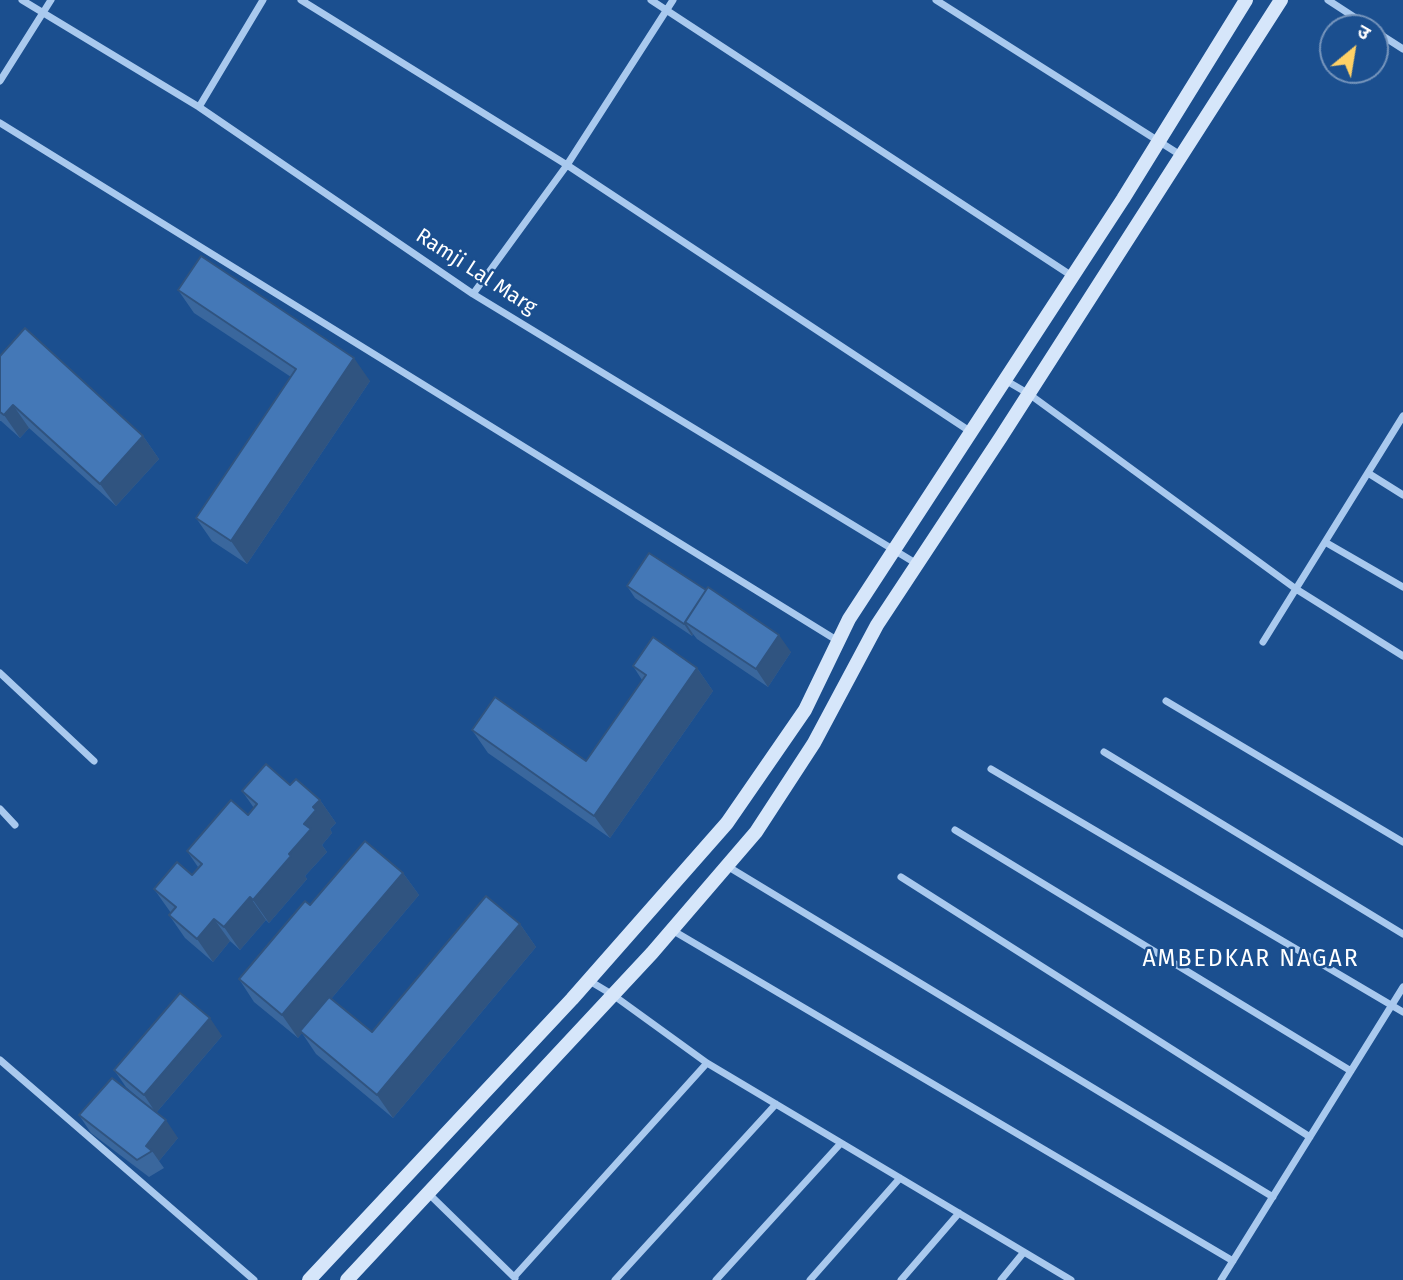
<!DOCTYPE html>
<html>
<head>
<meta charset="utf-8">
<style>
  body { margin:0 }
  #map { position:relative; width:1403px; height:1280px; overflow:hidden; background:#1b4f8f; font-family:"Fira Sans","Noto Sans Devanagari",sans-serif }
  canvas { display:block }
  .north { position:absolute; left:1319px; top:14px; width:70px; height:70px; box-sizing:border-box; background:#1b4f8f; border:2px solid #7695bc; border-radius:50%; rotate:30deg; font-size:19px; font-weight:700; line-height:28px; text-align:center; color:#fff }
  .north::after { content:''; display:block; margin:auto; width:24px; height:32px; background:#ffd166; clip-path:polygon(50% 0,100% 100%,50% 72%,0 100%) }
</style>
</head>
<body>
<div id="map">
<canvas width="1403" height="1280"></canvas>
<div class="north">उ</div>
</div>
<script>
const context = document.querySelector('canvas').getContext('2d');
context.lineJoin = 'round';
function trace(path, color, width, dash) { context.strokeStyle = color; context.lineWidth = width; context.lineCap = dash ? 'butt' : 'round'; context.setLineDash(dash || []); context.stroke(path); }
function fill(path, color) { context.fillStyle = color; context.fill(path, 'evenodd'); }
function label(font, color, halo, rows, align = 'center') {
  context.font = font + ' "Fira Sans",sans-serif'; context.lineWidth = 5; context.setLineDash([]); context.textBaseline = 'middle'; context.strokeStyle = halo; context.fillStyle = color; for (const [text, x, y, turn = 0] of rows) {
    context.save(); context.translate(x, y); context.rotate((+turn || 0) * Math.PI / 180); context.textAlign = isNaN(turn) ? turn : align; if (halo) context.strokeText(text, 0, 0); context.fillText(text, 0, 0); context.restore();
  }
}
trace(new Path2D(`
  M 22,0 L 199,107 L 473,294 L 917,564
  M 301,0 L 567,165 L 971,432
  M 651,0 L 1072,276
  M 936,0 L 1182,156
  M 1328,0 L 1371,28
  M 1375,31 L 1403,49
  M 0,81 L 51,0
  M 199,107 L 263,0
  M 0,123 L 838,641
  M 473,294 L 567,165 L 673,0
  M 1005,380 L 1029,394 L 1296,589 L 1403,656
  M 1368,473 L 1403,495
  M 1325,542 L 1403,587
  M 1263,642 L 1403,416
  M 0,673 L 94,761
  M 1166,701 L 1403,842
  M 1104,752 L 1403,934
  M 991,769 L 1403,1012
  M 0,809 L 15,825
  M 955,830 L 1351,1071
  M 727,866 L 1273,1197
  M 901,877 L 1310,1137
  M 672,930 L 1233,1261
  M 588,980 L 613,995 L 707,1063 L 1071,1280
  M 0,1060 L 254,1280
  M 428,1193 L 515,1278
  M 514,1277 L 707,1063
  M 615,1280 L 776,1104
  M 716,1280 L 841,1143
  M 810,1280 L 900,1178
  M 901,1280 L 959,1213
  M 1001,1280 L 1024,1252
  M 1221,1280 L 1403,987`), '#a9c9ee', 7);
trace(new Path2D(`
  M 309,1280 L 572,999 L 727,823 L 805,710 L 849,619 L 1123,199 L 1246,0
  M 347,1280 L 652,953 L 756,832 L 814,743 L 877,625 L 1001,437 L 1281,0`), '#d6e6fa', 14);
fill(new Path2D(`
  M 178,290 L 370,381 L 247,564 L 212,541 L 196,518 L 291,377 L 194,313 Z
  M 0,356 L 143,436 L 159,459 L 116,506 L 29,428 L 20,438 L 1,421 L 0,421 Z
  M 627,586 L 791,652 L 768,687 L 697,639 L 693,634 L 692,636 L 635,598 Z
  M 633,666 L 697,668 L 713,691 L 610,838 L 488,753 L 472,730 L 586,761 L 642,680 Z
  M 290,785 L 320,800 L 336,823 L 330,829 L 332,833 L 322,845 L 327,852 L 305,876 L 307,879 L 269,923 L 266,920 L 240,950 L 230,941 L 213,962 L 185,938 L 169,915 L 171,913 L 154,889 L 192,875 L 198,867 L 187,851 L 248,815 L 254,808 L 242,791 Z
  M 403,873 L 419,895 L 331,999 L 372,1032 L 520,924 L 536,947 L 393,1118 L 316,1054 L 302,1033 L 298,1038 L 254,1002 L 239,979 L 310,905 Z
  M 222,1036 L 156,1113 L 126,1087 L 114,1070 Z
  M 79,1115 L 178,1138 L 159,1161 L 164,1168 L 149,1177 L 91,1133 Z`), '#3a679d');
fill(new Path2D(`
  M 354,358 L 370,381 L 247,564 L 231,541 Z
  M 13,405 L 29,428 L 20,438 L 4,415 Z
  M 143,436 L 159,459 L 116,506 L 100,484 Z
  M 685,622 L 693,634 L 692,636 L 684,624 Z
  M 779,635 L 791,652 L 768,687 L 756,669 Z
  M 697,668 L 713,691 L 610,838 L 594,816 Z
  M 320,800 L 336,823 L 330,829 L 332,833 L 322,845 L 327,852 L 305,876 L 307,879 L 269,923 L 253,900 L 289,854 L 313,807 Z
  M 403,873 L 419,895 L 298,1038 L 282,1015 Z
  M 250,897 L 266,920 L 240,950 L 224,927 Z
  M 214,919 L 230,941 L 213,962 L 197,939 Z
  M 520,924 L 536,947 L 393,1118 L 377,1095 Z
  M 210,1018 L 222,1036 L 156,1113 L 144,1095 Z
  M 166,1120 L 178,1138 L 159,1161 L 152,1151 L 146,1146 Z`), '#305480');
const building = new Path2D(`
  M 201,256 L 354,358 L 231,541 L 196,518 L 296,369 L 178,290 Z
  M 25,328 L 143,436 L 100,484 L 13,405 L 4,415 L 0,412 L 0,356 Z
  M 649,553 L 706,590 L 684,624 L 627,586 Z
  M 708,587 L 779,635 L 756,669 L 685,622 Z
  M 653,637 L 697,668 L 594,816 L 472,730 L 495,697 L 586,761 L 646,675 L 633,666 Z
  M 266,764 L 290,785 L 296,779 L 320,800 L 313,807 L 316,810 L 304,824 L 311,829 L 289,854 L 291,856 L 253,900 L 250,897 L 224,927 L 214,919 L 197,939 L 169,915 L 176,907 L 154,889 L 177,862 L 192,875 L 202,864 L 187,851 L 231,800 L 248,815 L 257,804 L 242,791 Z
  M 365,841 L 403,873 L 282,1015 L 239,979 L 305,901 L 310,905 Z
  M 486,896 L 520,924 L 377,1095 L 300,1031 L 329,997 L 372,1032 Z
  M 180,993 L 210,1018 L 144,1095 L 114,1070 Z
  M 112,1078 L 166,1120 L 146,1146 L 152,1151 L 137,1160 L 79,1115 Z`);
fill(building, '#4478b7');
trace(building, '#305480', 2);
label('21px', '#fff', '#1b4f8f', [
  ["Ramji Lal Marg",476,272,33]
]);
context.letterSpacing = '2px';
label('23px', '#fff', '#1b4f8f', [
  ["AMBEDKAR NAGAR",1251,960]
]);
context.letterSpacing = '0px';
</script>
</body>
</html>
